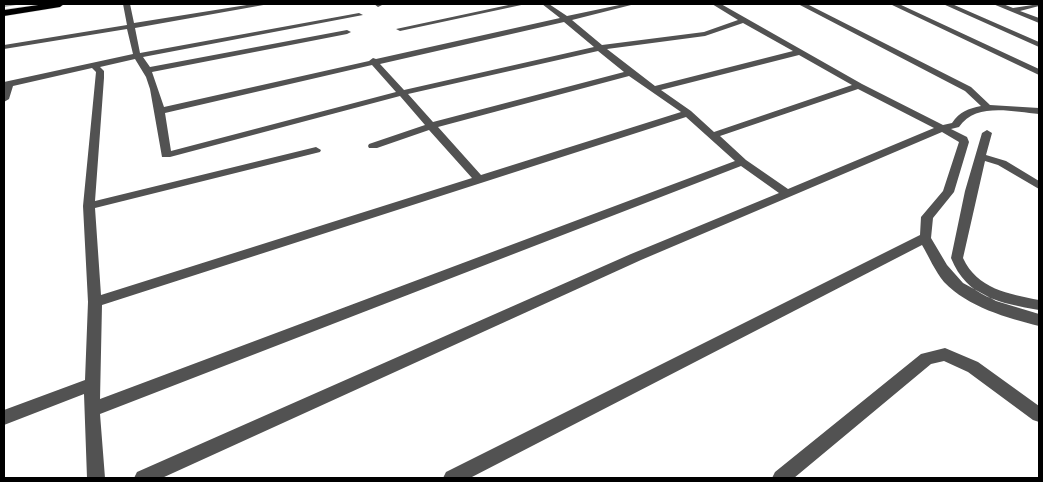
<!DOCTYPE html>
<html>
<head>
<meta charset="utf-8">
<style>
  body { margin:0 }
  #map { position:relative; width:1043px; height:482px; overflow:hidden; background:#fff; font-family:Raleway,sans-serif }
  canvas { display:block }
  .frame { position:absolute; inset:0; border:5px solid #000; pointer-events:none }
</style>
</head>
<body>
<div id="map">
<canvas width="1043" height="482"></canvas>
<div class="frame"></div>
</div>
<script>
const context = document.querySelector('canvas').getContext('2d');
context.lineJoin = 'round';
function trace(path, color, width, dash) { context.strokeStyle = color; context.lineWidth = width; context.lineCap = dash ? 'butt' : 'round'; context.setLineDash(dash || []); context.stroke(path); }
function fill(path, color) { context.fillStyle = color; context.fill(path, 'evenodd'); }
trace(new Path2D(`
  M 4,6 L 16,4`), '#a0a0a0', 2);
const highway = new Path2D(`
  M 45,4 L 64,4 L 60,7 L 4,16 L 4,10 Z`);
trace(highway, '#dbdbdb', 1);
fill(new Path2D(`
  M 123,4 L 130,4 L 134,23 L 253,4 L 269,4 L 135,28 L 140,53 L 359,13 L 363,15 L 143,57 L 150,67 L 347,30 L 351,32 L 347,34 L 152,72 L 164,107 L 369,61 L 373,58 L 376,59 L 560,18 L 542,4 L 549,4 L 567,16 L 624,4 L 635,4 L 572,20 L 602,45 L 704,32 L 738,20 L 712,4 L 721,4 L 862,84 L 943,125 L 952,123 C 960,111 968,109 981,106 L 965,91 L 798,4 L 807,4 L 971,87 L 990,105 L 1039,108 L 1039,114 C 1013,112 976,102 959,127 L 951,129 L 967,137 L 969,142 L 954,192 L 933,218 L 931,238 L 947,265 L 963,283 L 996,301 L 1039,314 L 1039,326 C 1007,318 968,307 944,282 C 935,271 929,257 922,245 L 470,478 L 443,478 L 446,472 L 920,235 L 921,217 L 943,191 L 959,142 L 942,132 L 641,260 L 162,478 L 134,478 L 137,472 L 631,254 L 779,193 L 741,166 L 100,414 L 105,478 L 87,478 L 84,394 L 4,425 L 4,410 L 85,380 L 88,302 L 83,206 L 96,72 L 92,68 L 13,86 L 9,99 L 4,102 L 4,82 L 133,54 L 127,29 L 4,49 L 4,45 L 127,25 ZM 564,22 L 594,47 L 404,90 L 380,64 ZM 743,23 L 793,51 L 655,86 L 607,49 L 705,36 ZM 598,51 L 624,72 L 433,122 L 408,94 ZM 799,55 L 852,85 L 714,132 L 691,111 L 661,90 ZM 135,59 L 146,77 L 150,89 L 162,157 L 170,157 L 400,96 L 425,125 L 369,144 L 368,146 L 369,148 L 377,148 L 429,130 L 472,178 L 101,295 L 95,208 L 320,152 L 321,150 L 316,147 L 95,201 L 104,78 L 104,71 L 100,67 ZM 372,65 L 396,92 L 171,151 L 165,113 ZM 629,76 L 681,112 L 481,175 L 438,127 ZM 858,89 L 934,128 L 788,189 L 746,160 L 720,136 ZM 686,117 L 735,161 L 100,399 L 102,305 Z
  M 374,4 L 381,4 L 382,5 L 378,7 Z
  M 513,4 L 526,4 L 400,31 L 396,29 Z
  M 890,4 L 899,4 L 1039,69 L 1039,75 Z
  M 943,4 L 952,4 L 1039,42 L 1039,47 Z
  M 993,4 L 1003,4 L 1013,8 L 1039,4 L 1039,6 L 1020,11 L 1039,18 L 1039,23 Z
  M 987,130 L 992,133 L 986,155 L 1006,161 L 1039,181 L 1039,189 L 998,165 L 985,161 L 963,258 C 977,289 1009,294 1039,300 L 1039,310 C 1001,303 967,298 951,258 L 965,191 L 982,133 Z
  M 945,348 L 978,362 L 1039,406 L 1039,422 L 1033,420 L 968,372 L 944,361 L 931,364 L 794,478 L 772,478 L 775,472 L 921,354 Z`), '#525252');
fill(highway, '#000');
</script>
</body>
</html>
